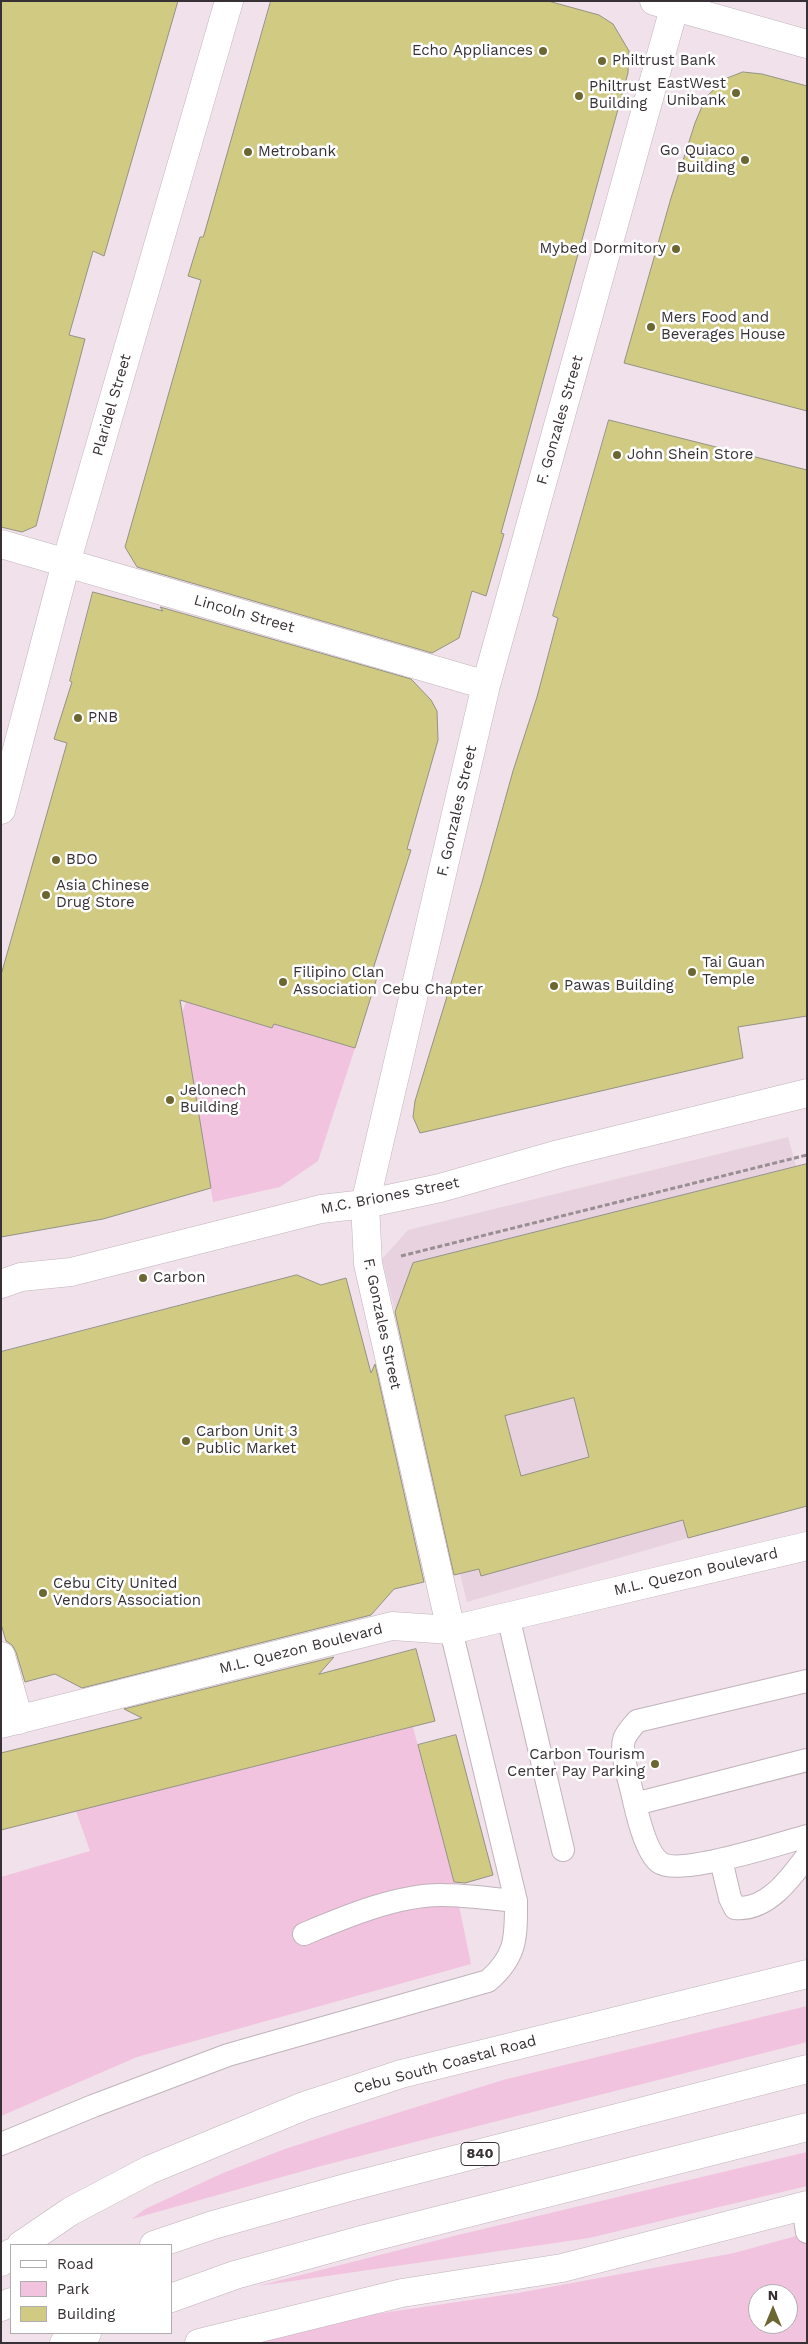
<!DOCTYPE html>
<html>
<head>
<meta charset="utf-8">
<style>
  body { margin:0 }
  #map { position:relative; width:808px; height:2344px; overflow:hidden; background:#f0e1ea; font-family:"Work Sans",sans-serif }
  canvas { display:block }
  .frame { position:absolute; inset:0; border:2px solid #373135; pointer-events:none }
  .legend { position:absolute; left:10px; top:2244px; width:162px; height:90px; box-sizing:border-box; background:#fff; border:1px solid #afadae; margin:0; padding:6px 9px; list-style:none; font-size:15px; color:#373135 }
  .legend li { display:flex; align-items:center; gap:10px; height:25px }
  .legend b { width:25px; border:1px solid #afadae }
  .north { position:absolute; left:748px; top:2284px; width:50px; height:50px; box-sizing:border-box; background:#fff; border:1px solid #afadae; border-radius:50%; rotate:0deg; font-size:14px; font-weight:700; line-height:20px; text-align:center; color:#373135 }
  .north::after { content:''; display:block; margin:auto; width:18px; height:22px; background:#6c6633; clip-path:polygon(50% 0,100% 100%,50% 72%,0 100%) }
</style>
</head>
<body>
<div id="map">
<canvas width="808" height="2344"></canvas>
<div class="frame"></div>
<ul class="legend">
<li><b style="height:6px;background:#fff"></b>Road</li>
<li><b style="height:14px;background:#f2c3df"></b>Park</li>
<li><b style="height:14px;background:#d1ca83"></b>Building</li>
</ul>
<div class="north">N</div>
</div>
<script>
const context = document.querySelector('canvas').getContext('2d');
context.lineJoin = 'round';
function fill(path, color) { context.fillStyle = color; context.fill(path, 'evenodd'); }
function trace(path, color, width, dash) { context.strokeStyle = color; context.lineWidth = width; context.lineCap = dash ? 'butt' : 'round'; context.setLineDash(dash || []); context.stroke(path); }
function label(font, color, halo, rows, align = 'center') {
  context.font = font + ' "Work Sans",sans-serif'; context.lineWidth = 5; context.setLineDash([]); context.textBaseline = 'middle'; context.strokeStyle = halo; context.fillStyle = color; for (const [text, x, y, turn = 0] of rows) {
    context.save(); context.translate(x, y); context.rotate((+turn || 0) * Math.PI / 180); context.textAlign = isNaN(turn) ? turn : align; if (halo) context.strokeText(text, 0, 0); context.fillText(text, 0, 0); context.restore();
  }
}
fill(new Path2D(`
  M 788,1137 L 807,1205 L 807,1505 L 688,1538 L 467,1602 L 382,1259 L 408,1230 Z`), '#e9d2df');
fill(new Path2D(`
  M 186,1002 L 272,1028 L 274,1024 L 355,1048 L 318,1161 L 280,1187 L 213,1202 L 182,1012 Z
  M 413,1727 L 455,1886 L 471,1964 L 137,2057 L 1,2116 L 1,1877 L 90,1851 L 76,1811 Z
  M 807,2006 L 807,2042 L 321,2166 L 132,2219 L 145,2209 L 223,2173 L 282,2150 L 349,2128 L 503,2080 Z
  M 807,2152 L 807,2186 L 589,2238 L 258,2286 L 462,2234 Z
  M 807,2233 L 807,2343 L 231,2343 L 349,2318 L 518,2293 L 734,2253 ZM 758,2294 L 788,2294 L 788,2324 L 758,2324 Z`), '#f2c3df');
const building = new Path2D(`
  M 1,1 L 178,1 L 104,256 L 93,251 L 69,335 L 85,339 L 36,526 L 22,532 L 1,527 Z
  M 271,1 L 548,1 L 599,15 L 613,24 L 629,51 L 628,73 L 501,533 L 504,534 L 486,596 L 472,591 L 459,638 L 432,653 L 137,567 L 125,547 L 201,280 L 188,276 L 200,237 L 203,237 Z
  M 743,72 L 762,74 L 807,86 L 807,411 L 624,363 L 671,198 L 695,123 L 706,97 L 725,79 Z
  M 609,420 L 807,470 L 807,1016 L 738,1027 L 743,1058 L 420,1133 L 413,1117 L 415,1101 L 482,882 L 513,771 L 537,697 L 558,618 L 553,616 Z
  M 93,592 L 163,611 L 160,607 L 411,679 L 431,700 L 437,711 L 438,740 L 407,849 L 411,850 L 373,969 L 379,971 L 355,1048 L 274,1024 L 272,1028 L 180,1000 L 211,1188 L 103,1219 L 1,1237 L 1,975 L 67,743 L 54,739 L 72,682 L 70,681 Z
  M 807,1164 L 807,1506 L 688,1538 L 683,1520 L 481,1576 L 479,1569 L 454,1575 L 395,1312 L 413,1263 ZM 574,1398 L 589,1457 L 521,1476 L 505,1416 Z
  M 297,1275 L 321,1285 L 346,1278 L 371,1373 L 375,1364 L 424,1582 L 394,1589 L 371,1615 L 82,1688 L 55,1674 L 25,1682 L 16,1652 L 12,1645 L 6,1641 L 1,1624 L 1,1352 Z
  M 416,1649 L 435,1721 L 1,1830 L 1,1753 L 142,1718 L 124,1709 L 334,1657 L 319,1674 Z
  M 456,1735 L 493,1875 L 465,1883 L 454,1882 L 418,1745 Z`);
fill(building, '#d1ca83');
trace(building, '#939284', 1);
const service = new Path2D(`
  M 508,1616 L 563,1850
  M 807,1681 L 637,1721 C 633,1726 628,1731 625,1737 C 619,1749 629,1779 632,1792 C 636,1810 645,1851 659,1862 C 678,1877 782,1843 807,1836
  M 635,1804 L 807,1760
  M 721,1860 L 730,1898 L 735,1908 C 767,1911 790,1879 807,1856
  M 304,1934 C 345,1917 399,1894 443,1895 C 467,1895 492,1899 516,1901
  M 1,2144 L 93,2106 L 228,2055 L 488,1981 C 517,1956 516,1937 516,1901 L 451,1630
  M 803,2206 L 807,2232`);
const tertiary = new Path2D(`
  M 654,1 L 807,44
  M 1,544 L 486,685
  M 1,810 L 66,563 L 229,1
  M 1,1284 L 21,1277 L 71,1272 L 321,1209 L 365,1204 L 440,1188 L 559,1154 L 807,1093
  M 451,1630 L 368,1264 L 365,1204 L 486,685 L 676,1
  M 1,1656 L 19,1720
  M 1,1724 L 392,1626 L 451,1630 L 807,1546`);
const secondary = new Path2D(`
  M 21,2245 L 71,2211 L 149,2170 L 304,2106 L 401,2074 L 807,1974
  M 1,2262 L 11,2253
  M 199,2343 L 402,2293 L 562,2268 L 807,2205`);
const trunk = new Path2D(`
  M 154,2245 L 213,2225 L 349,2187 L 807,2069
  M 171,2298 L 235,2275 L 365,2239 L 807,2127
  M 1,2307 L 11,2302
  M 64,2343 L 87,2333`);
trace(service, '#c1b3bb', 24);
trace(tertiary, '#c1b3bb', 29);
trace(secondary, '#c1b3bb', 29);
trace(trunk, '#c1b3bb', 29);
trace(new Path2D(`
  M 401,1256 L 807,1155`), '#998e94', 3, [5, 2.5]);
trace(service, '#fff', 22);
trace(tertiary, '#fff', 28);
trace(secondary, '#fff', 28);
trace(trunk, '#fff', 28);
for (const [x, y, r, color] of [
  [543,51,5,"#6c6633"],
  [602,61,5,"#6c6633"],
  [736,93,5,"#6c6633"],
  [579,96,5,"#6c6633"],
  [248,152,5,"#6c6633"],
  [745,160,5,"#6c6633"],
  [676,249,5,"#6c6633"],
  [651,327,5,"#6c6633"],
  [617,455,5,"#6c6633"],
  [78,718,5,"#6c6633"],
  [56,860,5,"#6c6633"],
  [46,895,5,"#6c6633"],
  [692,972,5,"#6c6633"],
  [283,982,5,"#6c6633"],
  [554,986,5,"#6c6633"],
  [170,1100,5,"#6c6633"],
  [143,1278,5,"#6c6633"],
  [186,1441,5,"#6c6633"],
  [43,1593,5,"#6c6633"],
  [655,1764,5,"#6c6633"]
]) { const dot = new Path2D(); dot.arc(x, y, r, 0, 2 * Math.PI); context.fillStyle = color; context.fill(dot); trace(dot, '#fff', 2); }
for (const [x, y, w] of [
  [480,2154,38]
]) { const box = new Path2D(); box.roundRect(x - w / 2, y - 11.5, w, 23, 4); context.fillStyle = '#fff'; context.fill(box); trace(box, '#373135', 1); }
label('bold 14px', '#373135', null, [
  ["840",480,2154]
]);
label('15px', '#373135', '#fff', [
  ["Echo Appliances",533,51,"right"],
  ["Philtrust Bank",612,61],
  ["EastWest",726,84,"right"],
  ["Unibank",726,101,"right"],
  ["Philtrust",589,87],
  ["Building",589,104],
  ["Go Quiaco",735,151,"right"],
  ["Building",735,168,"right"],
  ["Metrobank",258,152],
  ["Mybed Dormitory",666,249,"right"],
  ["Mers Food and",661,318],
  ["Beverages House",661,335],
  ["John Shein Store",627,455],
  ["PNB",88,718],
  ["BDO",66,860],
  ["Asia Chinese",56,886],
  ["Drug Store",56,903],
  ["Tai Guan",702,963],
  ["Temple",702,980],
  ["Filipino Clan",293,973],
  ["Association Cebu Chapter",293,990],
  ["Pawas Building",564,986],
  ["Jelonech",180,1091],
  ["Building",180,1108],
  ["Carbon",153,1278],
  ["Carbon Unit 3",196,1432],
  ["Public Market",196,1449],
  ["Cebu City United",53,1584],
  ["Vendors Association",53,1601],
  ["Carbon Tourism",645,1755,"right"],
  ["Center Pay Parking",645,1772,"right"]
], 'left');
label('15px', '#373135', '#fff', [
  ["Plaridel Street",112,405,-74],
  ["F. Gonzales Street",560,420,-74],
  ["Lincoln Street",244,614,16],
  ["F. Gonzales Street",457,811,-77],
  ["M.C. Briones Street",390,1196,-11],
  ["F. Gonzales Street",382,1324,78],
  ["M.L. Quezon Boulevard",696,1572,-13],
  ["M.L. Quezon Boulevard",301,1649,-14],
  ["Cebu South Coastal Road",445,2065,-15]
]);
</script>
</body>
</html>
